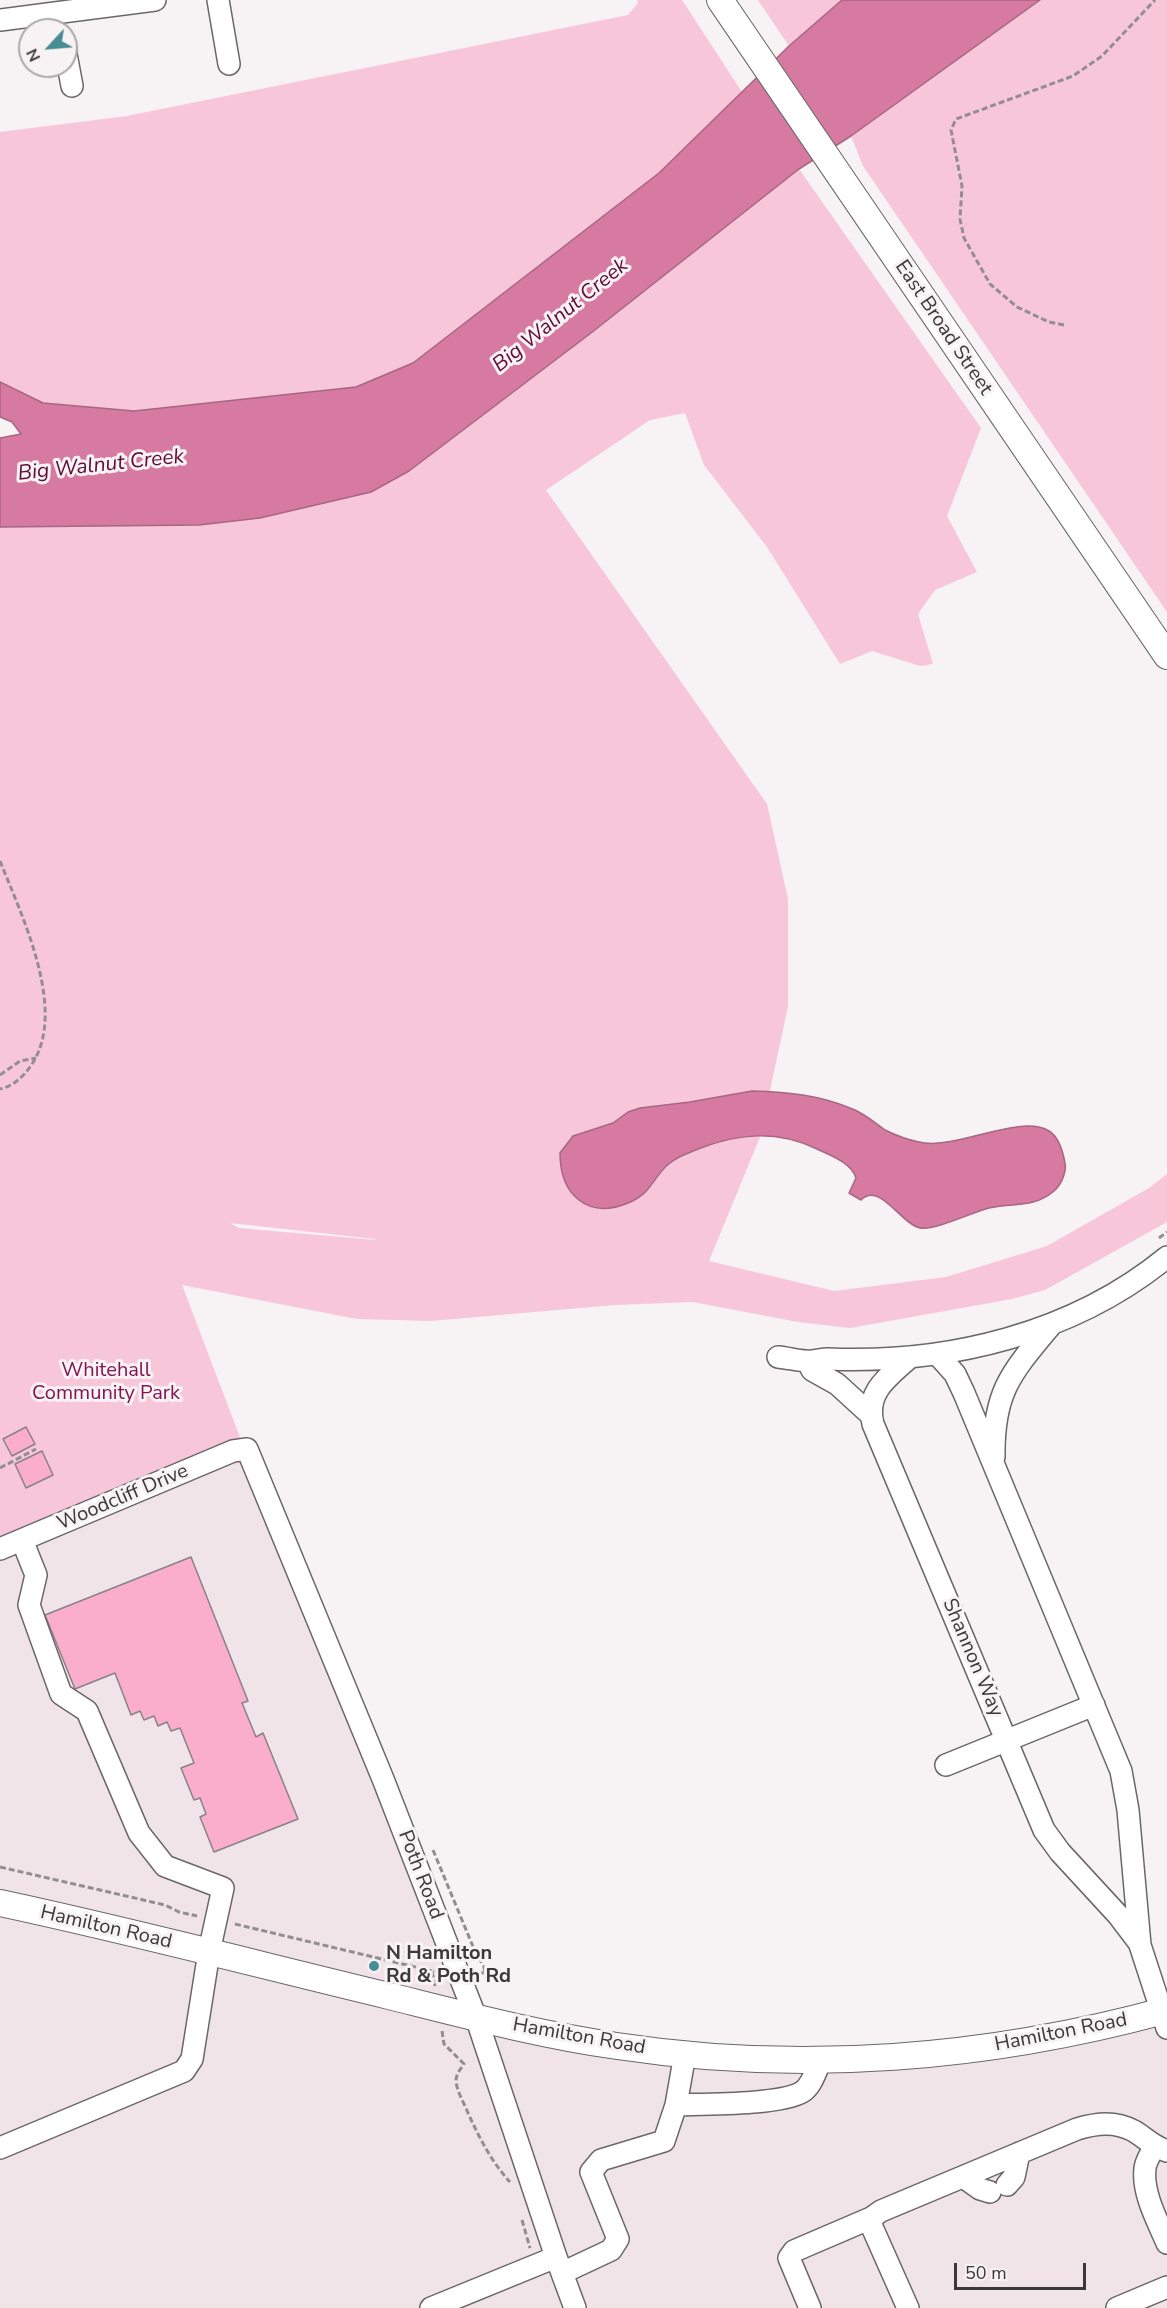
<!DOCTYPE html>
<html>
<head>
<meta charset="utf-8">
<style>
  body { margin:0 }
  #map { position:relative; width:1167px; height:2308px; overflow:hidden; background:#f7f2f4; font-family:"Nunito Sans",sans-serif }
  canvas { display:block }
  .north { position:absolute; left:18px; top:18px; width:60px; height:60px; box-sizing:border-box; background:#f7f2f4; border:2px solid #aba8a9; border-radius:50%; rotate:244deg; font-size:16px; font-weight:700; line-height:24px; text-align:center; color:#3a3839 }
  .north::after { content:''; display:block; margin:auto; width:21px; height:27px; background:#458c93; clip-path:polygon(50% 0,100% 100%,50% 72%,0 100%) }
  .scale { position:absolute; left:954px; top:2263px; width:132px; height:27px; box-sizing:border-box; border:3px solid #3a3839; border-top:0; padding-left:8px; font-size:18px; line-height:21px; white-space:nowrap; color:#3a3839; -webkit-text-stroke:4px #f7f2f4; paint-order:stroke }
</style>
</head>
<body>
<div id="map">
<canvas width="1167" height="2308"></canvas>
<div class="north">N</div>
<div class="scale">50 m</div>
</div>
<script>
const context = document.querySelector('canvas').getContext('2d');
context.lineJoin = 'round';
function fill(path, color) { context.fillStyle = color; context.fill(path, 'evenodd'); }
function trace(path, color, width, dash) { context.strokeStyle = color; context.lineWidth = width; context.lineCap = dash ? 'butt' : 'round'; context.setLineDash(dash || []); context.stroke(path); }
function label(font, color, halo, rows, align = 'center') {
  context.font = font + ' "Nunito Sans",sans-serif'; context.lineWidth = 6; context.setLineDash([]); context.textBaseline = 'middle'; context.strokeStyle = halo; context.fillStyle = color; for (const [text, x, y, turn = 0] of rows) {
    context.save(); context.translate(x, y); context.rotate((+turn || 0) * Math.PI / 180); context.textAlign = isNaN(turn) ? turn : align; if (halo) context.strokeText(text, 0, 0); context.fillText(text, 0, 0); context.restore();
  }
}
fill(new Path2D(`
  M 241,1440 L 472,2022 L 792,2061 L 1167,2012 L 1167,2308 L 0,2308 L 0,1541 Z`), '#f1e4e9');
fill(new Path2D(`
  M 637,0 L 682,0 L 742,92 L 659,173 L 413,363 L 356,387 L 134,411 L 43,403 L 0,382 L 0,132 L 127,116 L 628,15 L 638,3 Z
  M 758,0 L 842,0 L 789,46 Z
  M 1040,0 L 1167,0 L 1167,612 L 863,166 L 851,136 Z
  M 799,169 L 981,428 L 947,516 L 977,572 L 935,590 L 918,614 L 933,664 L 920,666 L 872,651 L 840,664 L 767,547 L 704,465 L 685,413 L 650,420 L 546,490 L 767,804 L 788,899 L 788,1006 L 760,1137 L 709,1261 L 834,1291 L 946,1277 L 1047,1246 L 1149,1188 L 1167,1174 L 1167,1222 L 1045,1290 L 1012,1299 L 850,1328 L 798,1322 L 693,1302 L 615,1305 L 430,1321 L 357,1319 L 182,1285 L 241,1440 L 0,1541 L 0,527 L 199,525 L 260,518 L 591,333 ZM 230,1223 L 375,1239 L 376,1240 L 239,1228 Z`), '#f8c6d9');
const water = new Path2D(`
  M 842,0 L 1040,0 L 851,136 L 799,169 L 591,333 L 409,471 L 371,492 L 260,518 L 199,525 L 0,527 L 0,438 L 21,434 L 12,422 L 0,417 L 0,382 L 43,403 L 134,411 L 356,387 L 413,363 L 659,173 L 789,46 Z
  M 752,1091 C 788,1092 821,1095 855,1110 C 866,1115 875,1123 885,1130 C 895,1135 909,1140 919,1142 C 954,1151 1020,1113 1049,1131 C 1059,1137 1063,1152 1065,1163 C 1067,1172 1061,1185 1054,1191 C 1035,1208 1012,1203 989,1208 C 973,1212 934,1231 920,1228 C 901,1224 879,1181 861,1200 L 849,1193 L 856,1178 C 852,1163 830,1155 817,1149 C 777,1130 739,1133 698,1149 C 689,1153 678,1156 670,1163 C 652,1177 653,1193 628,1203 C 587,1220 560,1194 560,1153 L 573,1136 L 613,1123 L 628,1112 L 640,1108 L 690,1102 Z`);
fill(water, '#d67aa1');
trace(water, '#a76682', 1.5);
const building = new Path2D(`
  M 26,1427 L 35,1444 L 12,1456 L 3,1439 Z
  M 42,1451 L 53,1475 L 26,1488 L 15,1464 Z
  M 191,1557 L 248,1701 L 242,1703 L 256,1737 L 263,1733 L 298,1819 L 214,1852 L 200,1817 L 206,1814 L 200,1798 L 194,1800 L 181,1768 L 194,1763 L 180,1728 L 171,1731 L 167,1722 L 158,1726 L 154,1716 L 144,1720 L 140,1711 L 131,1715 L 115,1673 L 75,1689 L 45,1615 Z`);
fill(building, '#fbadcc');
trace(building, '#878384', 1.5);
const minor = new Path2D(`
  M 218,0 L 229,64
  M 0,20 L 155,0
  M 66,54 L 72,86
  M 937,1354 L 955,1374 L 964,1393 L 1121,1771 L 1128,1810 L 1140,1945 L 1167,2028
  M 778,1357 C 787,1358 796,1360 805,1361 C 813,1362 820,1359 828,1359 C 948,1364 1073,1334 1167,1257
  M 909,1358 C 888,1377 865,1392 873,1424 L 1044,1830 L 1060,1852 L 1118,1915 L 1140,1944
  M 808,1362 L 812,1370 L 837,1384 L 871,1415
  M 994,1457 C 993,1391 1012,1372 1051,1325
  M 0,1549 L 233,1451 L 247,1449 L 383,1779 L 458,1972 L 478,2023 L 556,2257 L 575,2308
  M 946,1765 L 1094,1705
  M 676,2105 L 685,2054
  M 1154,2147 C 1151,2154 1145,2162 1145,2169 C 1142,2193 1158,2222 1167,2243
  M 0,2148 L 184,2071 L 192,2059 L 209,1952 L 223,1888 L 165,1866 L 139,1833 L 87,1711 L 61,1694 L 29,1605 L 36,1575 L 22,1540
  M 963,2177 L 980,2189 L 990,2192
  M 1007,2185 L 1014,2177 L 1019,2153
  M 562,2273 L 611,2250 L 618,2239 L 591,2172 L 601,2160 L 664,2141 L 676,2105 C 704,2104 780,2105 802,2092 C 812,2086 816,2070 821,2060
  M 431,2308 L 556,2257
  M 810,2308 L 789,2258 L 794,2251 L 871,2218
  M 908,2308 L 872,2227 L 871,2218 L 881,2211 L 1077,2129 C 1097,2123 1115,2121 1134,2131 C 1147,2139 1152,2146 1167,2151
  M 1117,2308 L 1167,2287`);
const major = new Path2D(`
  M 720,0 L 1167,656
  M 0,1903 C 131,1931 260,1965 389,1996 C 465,2015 540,2035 617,2046 C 801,2074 988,2059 1167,2010`);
trace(minor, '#6b6769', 24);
trace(major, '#6b6769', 28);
trace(new Path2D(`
  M 1064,325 L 1049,322 L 1017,307 L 990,284 L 964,238 L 960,219 L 962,186 L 951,130 L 956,119 L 1073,76 L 1102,56 L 1155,0
  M 0,861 C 21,914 68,1010 32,1064 C 24,1076 14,1086 0,1089
  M 0,1075 L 20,1061 L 36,1058
  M 1159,1238 L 1167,1232
  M 0,1468 L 36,1449
  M 433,1850 L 474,1949 L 484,1967 L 485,1973 L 479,1973
  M 0,1867 L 165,1905 L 179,1912 L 197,1916
  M 235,1924 L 432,1971
  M 435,1986 L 432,1971 L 437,1971
  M 442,2031 L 444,2044 L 464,2064 C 460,2070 456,2074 456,2081 C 457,2092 464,2103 468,2113 C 480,2139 491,2161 510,2182
  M 522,2220 L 530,2248`), '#928e90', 3, [6, 3]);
trace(minor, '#fff', 21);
trace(major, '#fff', 26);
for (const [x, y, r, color] of [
  [374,1966,6,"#458c93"]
]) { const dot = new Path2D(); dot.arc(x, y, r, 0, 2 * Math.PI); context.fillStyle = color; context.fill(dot); trace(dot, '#f7f2f4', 2); }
label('20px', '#3a3839', '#f7f2f4', [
  ["East Broad Street",943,328,56],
  ["Woodcliff Drive",123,1498,-23],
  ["Shannon Way",972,1658,67],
  ["Poth Road",420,1875,69],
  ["Hamilton Road",106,1928,13],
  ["Hamilton Road",1061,2033,-11],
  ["Hamilton Road",579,2037,10]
]);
label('20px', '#841551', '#f7f2f4', [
  ["Whitehall",106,1371],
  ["Community Park",106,1394]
]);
label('bold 20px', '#3a3839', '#f7f2f4', [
  ["N Hamilton",386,1954],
  ["Rd & Poth Rd",386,1977]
], 'left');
label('italic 21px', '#600c39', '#f7f2f4', [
  ["Big Walnut Creek",561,316,-39],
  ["Big Walnut Creek",101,466,-6]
]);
</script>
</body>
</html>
